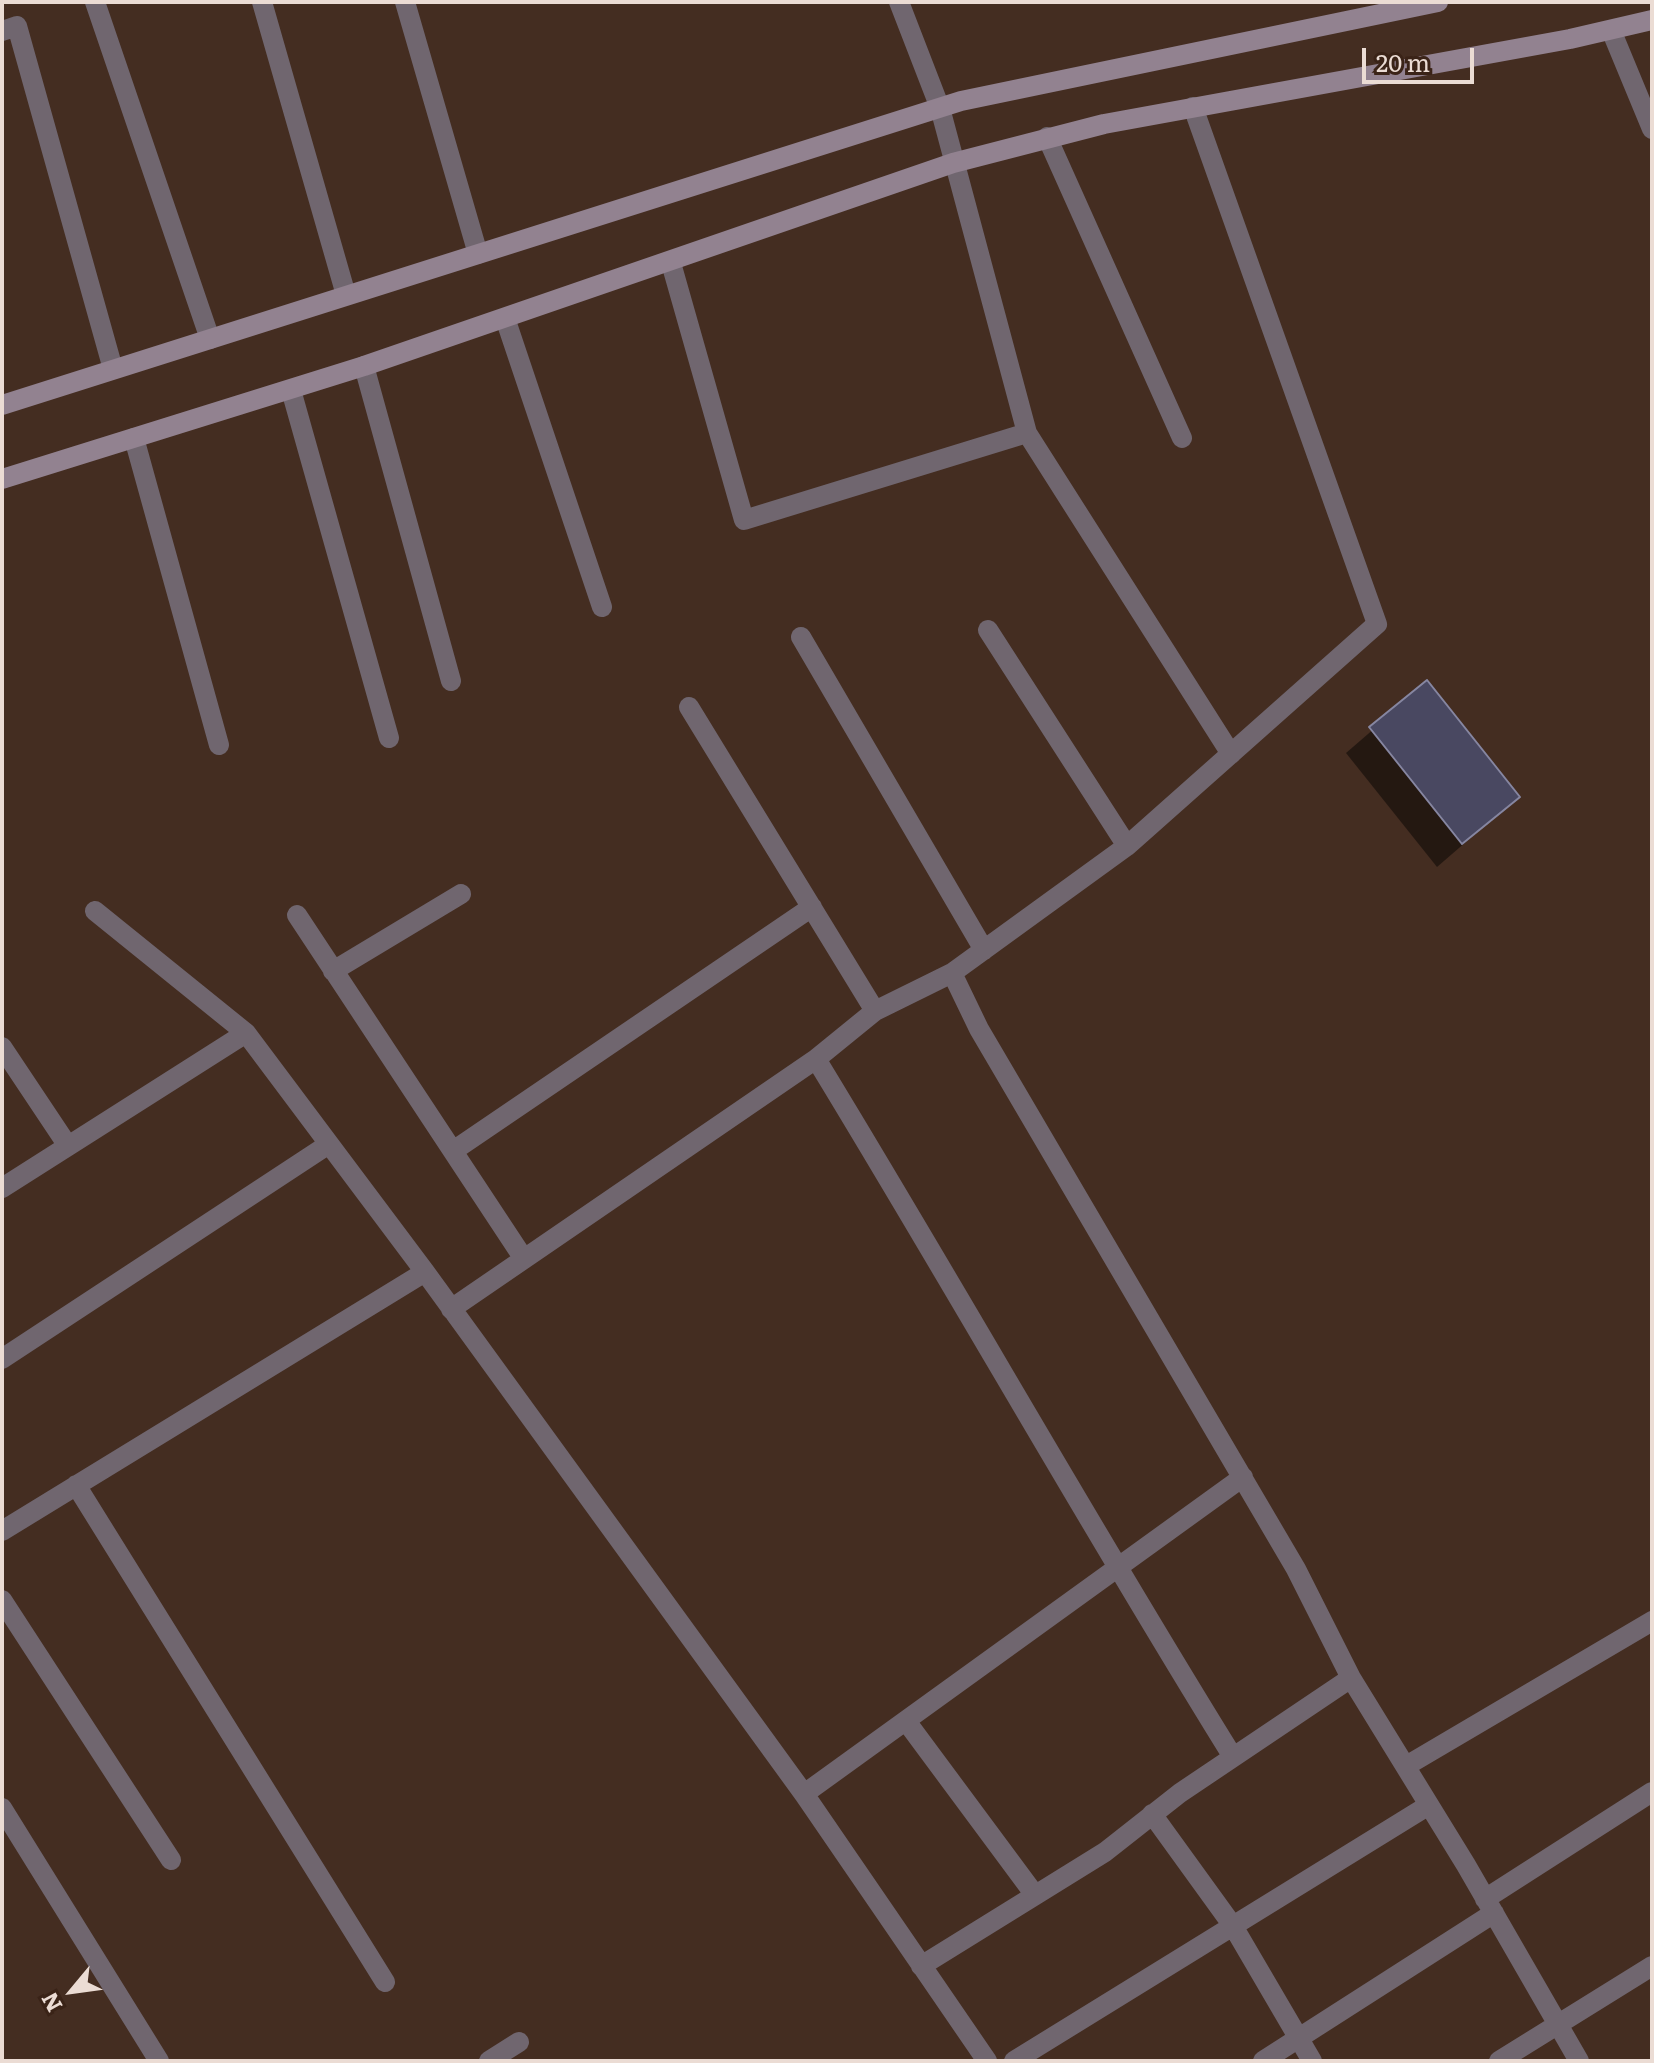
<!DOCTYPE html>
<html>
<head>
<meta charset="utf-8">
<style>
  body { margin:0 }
  #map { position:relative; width:1654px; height:2063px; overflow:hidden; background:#442d21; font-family:Literata,serif }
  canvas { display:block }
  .frame { position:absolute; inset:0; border:4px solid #ebdcd4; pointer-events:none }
  .north { position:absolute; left:32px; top:1951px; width:80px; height:80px; -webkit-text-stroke:6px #3a2317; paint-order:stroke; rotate:241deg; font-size:22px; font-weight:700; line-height:32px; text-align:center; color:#ebdcd4 }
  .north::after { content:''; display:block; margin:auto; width:28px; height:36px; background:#ebdcd4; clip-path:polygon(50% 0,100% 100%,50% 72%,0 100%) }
  .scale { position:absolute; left:1362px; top:48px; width:112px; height:36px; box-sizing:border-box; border:4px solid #ebdcd4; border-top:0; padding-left:10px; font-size:24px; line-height:28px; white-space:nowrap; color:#ebdcd4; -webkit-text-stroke:6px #3a2317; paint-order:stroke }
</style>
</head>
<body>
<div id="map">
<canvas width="1654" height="2063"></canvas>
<div class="frame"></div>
<div class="north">N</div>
<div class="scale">20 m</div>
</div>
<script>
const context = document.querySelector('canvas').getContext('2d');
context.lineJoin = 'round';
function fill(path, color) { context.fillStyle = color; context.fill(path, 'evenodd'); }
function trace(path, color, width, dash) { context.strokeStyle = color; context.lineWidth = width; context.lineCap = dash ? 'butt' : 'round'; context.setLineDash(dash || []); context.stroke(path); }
fill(new Path2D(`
  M 1427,683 L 1518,797 L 1437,867 L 1346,753 Z`), '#0007');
const building = new Path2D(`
  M 1427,680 L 1520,797 L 1462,844 L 1369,727 Z`);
fill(building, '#494861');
trace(building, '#8686a1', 2);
trace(new Path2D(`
  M 1611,30 L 1652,129`), '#70666f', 20);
trace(new Path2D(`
  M 95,2 L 210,339
  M 262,2 L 346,295
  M 405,2 L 478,254
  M 899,2 L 940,108 L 1027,433 L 1231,754
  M 2,31 L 17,26 L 113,369
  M 1047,137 L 1182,438
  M 671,263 L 744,520 L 1027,433
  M 505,318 L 602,607
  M 364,366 L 451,681
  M 291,390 L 389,738
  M 134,438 L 219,745
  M 988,630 L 1127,846
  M 801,637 L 984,950
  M 95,911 L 246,1033 L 425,1272 L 804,1794 L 987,2061
  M 297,915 L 524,1259
  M 333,971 L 461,894
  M 875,1011 L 952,973 L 1127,846 L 1377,624 L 1193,107
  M 2,1047 L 68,1146
  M 816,1059 C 957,1290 1090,1527 1233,1757
  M 453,1151 L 812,907
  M 2,1188 L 246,1033
  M 451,1309 L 816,1059 L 875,1011 L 689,707
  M 2,1359 L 329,1144
  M 76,1485 L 385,1982
  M 2,1531 L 425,1272
  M 2,1600 L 171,1860
  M 1351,1678 L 1466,1865 L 1579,2061
  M 906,1721 L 1035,1895
  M 1406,1766 L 1652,1621
  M 804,1794 L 1243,1477
  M 2,1808 L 159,2061
  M 1152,1814 L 1233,1926 L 1312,2061
  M 1485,1899 L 1652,1792
  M 921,1966 L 1105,1852 L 1180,1793 L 1351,1678 L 1296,1569 L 979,1029 L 952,973
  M 489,2061 L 519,2042
  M 1014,2061 L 1429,1805
  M 1263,2061 L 1494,1913
  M 1499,2061 L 1652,1966`), '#70666f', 20);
trace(new Path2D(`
  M 2,405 L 961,101 L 1438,2
  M 2,479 L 364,366 L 953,163 L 1104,124 L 1570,39 L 1652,20`), '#928290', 20);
</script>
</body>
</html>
